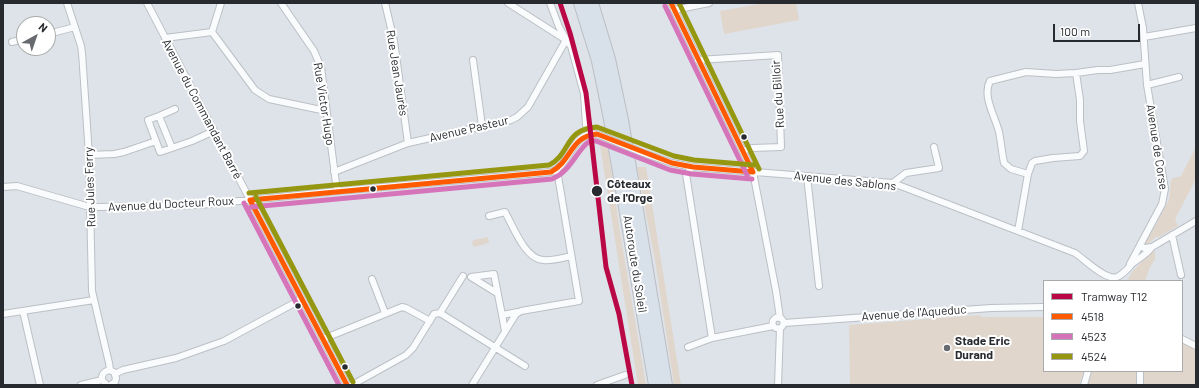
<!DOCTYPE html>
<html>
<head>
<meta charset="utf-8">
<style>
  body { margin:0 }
  #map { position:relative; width:1199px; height:388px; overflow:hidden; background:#dde3e9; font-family:Barlow,sans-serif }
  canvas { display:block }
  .frame { position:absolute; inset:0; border:4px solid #272a2f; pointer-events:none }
  .legend { position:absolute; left:1043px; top:280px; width:140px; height:92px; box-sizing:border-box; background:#fff; border:1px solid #a9aaac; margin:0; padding:5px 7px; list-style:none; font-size:12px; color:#272a2f }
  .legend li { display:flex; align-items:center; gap:8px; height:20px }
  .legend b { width:20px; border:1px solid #a9aaac }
  .north { position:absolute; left:16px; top:16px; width:40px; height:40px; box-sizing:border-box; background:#fff; border:1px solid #a9aaac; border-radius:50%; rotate:40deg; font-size:11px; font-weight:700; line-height:16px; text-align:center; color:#272a2f }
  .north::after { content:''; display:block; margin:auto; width:14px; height:18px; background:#676b70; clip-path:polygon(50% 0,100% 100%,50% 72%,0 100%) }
  .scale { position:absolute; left:1053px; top:24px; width:87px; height:18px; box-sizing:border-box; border:2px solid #272a2f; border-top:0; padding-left:5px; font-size:12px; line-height:14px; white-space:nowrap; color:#272a2f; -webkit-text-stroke:3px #fff; paint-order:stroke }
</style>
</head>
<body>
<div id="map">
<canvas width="1199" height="388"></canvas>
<div class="frame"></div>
<ul class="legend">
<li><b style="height:5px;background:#b90845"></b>Tramway T12</li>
<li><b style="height:5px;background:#ff5a00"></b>4518</li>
<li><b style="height:5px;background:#d674ba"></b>4523</li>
<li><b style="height:5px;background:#969710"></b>4524</li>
</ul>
<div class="north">N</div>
<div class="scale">100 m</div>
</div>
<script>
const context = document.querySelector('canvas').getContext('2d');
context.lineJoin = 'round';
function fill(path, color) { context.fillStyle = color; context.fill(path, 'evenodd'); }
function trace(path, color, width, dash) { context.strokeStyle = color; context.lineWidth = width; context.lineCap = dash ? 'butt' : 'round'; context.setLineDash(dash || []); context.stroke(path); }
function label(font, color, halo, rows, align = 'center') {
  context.font = font + ' Barlow,sans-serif'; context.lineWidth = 4; context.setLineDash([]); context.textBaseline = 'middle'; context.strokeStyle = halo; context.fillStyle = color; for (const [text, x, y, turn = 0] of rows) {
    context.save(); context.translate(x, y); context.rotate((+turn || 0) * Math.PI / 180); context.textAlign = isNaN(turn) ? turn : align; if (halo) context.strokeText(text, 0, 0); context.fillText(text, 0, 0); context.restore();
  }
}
fill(new Path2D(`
  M 765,3 L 796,3 L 799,20 L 724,34 L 720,11 Z
  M 600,145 L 608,149 L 620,232 L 646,385 L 638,385 Z
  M 1196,147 L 1196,179 L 1175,219 L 1178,226 L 1159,237 L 1156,237 L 1150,242 L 1149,244 L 1145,245 L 1144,244 L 1153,230 L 1169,200 L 1171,180 L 1173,178 L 1181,176 Z
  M 637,167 L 646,167 L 681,385 L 674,385 L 655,260 Z
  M 488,237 L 489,243 L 474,247 L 472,243 L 473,240 Z
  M 1152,251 L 1155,252 L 1155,259 L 1150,267 L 1145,281 L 1127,281 L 1132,272 Z
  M 979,315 L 982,317 L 1044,317 L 1044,371 L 1084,371 L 1079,385 L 850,385 L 849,325 Z
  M 1182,339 L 1196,346 L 1196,385 L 1087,385 L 1092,371 L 1182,371 Z`), '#e0d6cb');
const minor = new Path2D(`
  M 67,3 L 81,46 L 82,53 L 89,155 L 92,291 L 109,363 L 110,370
  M 147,3 L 347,385
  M 281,3 L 314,51 L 321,67 L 337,191
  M 385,3 L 394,41 L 408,143
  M 508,3 L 566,40 L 571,46 L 584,94 L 586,125
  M 550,3 L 559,27 L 566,39
  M 671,3 L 753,172 L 776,291 L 780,318
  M 674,10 L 709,3
  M 212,32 L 255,90 L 269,99 L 326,111
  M 48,34 L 75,27
  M 1144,37 L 1196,28
  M 165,38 L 212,32 L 221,3
  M 12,42 L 24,39
  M 473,60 L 482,126
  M 698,60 L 778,55 L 781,147 L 752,148 L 743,151
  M 1147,85 L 1179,77
  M 159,116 L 172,148 L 160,152 L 148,120 Z
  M 159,116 L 175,109
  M 172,148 L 192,141 L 214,131
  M 643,153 L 672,163 L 693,167 L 893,183 L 1075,253 C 1084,259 1106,281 1117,277 C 1124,274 1128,268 1133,263 C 1140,258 1147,254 1152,247 L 1144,248 L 1140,246
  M 89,155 L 114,154 L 124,152 L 156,141
  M 693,167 L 686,174 L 712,338
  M 334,172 L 408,143 L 511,120 L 517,117 L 528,107 L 566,40
  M 1028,174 L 1011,169 L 1004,163 C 1002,153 1001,142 999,132 C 995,116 982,96 990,81 L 1026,72 L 1056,74 L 1076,73 L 1098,70 L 1110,70 L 1145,64
  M 807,176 L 819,286
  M 893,183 L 906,173 L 939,168 L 934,147
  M 3,187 L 17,186 L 86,206 L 98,207 L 200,205 L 337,191 L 551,172 C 571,166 571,131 597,134
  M 489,216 L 505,212 C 513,226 525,259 543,260 C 552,261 562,258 571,256
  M 1018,231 L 1028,174 L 1032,163 L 1035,161 L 1053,158 L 1080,156 L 1084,151 L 1080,121 L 1080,100 L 1076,73
  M 1172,235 L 1181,275
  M 1152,247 L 1196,221
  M 1130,264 L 1162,204 L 1165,189 L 1147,85 L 1143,28 L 1138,3
  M 372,279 L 385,313
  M 497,293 L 471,277 L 494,274 L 502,315
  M 23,311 L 40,385
  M 440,313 L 525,366
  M 3,314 L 94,300
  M772.5 323a5.5 5.5 0 1 1 11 0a5.5 5.5 0 1 1-11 0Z
  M 784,323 L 991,308 L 1044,307
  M 505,331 L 502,315 L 518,312
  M 323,339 L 402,307 L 406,308 L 430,321
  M 1182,339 L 1196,346
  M 688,347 L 712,338 L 773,326
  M 115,374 L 123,370 L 176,358 L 224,341 L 302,299
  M 81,385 L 102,380
  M 107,385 L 102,380 C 101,373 107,368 114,372 L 116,378 L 115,382 L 111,385
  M 352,385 L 406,355 L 413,348 L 434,314 L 440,313 L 463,276
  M 472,385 L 516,314 L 521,311 L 579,301 L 557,170
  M 597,385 L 625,375
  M 778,385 L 780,329
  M 1084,385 L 1088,371
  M 1140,385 L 1140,371`);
const motorway = new Path2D(`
  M 580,3 L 598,61 L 610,119 L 655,385
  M 592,3 L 609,59 L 622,120 L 666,385`);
trace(minor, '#bbc0c5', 8);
trace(motorway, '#bcbec2', 14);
trace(minor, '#fafbfc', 6);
trace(motorway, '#d8e0e9', 12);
const minorBridge = new Path2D(`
  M 597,134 L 643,153`);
trace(minorBridge, '#bbc0c5', 8, []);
trace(minorBridge, '#fafbfc', 6);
trace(new Path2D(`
  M 671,3 L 753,172
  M 250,200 L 551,172 C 572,161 570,136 597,134 L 672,163 L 693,167 L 753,172
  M 250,200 L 347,385`), '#ff5a00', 5);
trace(new Path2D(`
  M 665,6 L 747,175
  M 244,203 L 339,385
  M 251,207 L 552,179 C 569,172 574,156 586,144 L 590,141 L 596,141 L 670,170 L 692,174 L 752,179`), '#d674ba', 5);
trace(new Path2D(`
  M 679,3 L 759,169
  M 249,193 L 549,165 C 571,154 564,129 597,127 L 674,156 L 694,160 L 754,165
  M 256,197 L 353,382`), '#969710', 5);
trace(new Path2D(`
  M 560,3 L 570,33 L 586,93 L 606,267 L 619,314 L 632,385`), '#b90845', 5);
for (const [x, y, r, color] of [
  [744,137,3.5,"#272a2f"],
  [373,189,3.5,"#272a2f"],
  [597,191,6,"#272a2f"],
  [298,306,3.5,"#272a2f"],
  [947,348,4,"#676b70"],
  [345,367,3.5,"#272a2f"]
]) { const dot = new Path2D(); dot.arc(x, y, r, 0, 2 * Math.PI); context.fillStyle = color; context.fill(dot); trace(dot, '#fff', 1.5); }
label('12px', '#272a2f', '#fff', [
  ["Rue Jean Jaurès",397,73,81],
  ["Rue du Billoir",778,94,-94],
  ["Rue Victor Hugo",324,104,81],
  ["Avenue du Commandant Barré",202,109,62],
  ["Avenue Pasteur",469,129,-13],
  ["Avenue de Corse",1157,147,81],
  ["Avenue des Sablons",845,181,6],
  ["Rue Jules Ferry",90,187,-92],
  ["Avenue du Docteur Roux",171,204,-3],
  ["Autoroute du Soleil",635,264,81],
  ["Avenue de l'Aqueduc",914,313,-4]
]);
label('bold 12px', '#272a2f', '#fff', [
  ["Côteaux",607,184],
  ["de l'Orge",607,198]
], 'left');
label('bold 12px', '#272a2f', '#fff', [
  ["Stade Eric",955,341],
  ["Durand",955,355]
], 'left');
</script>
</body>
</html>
